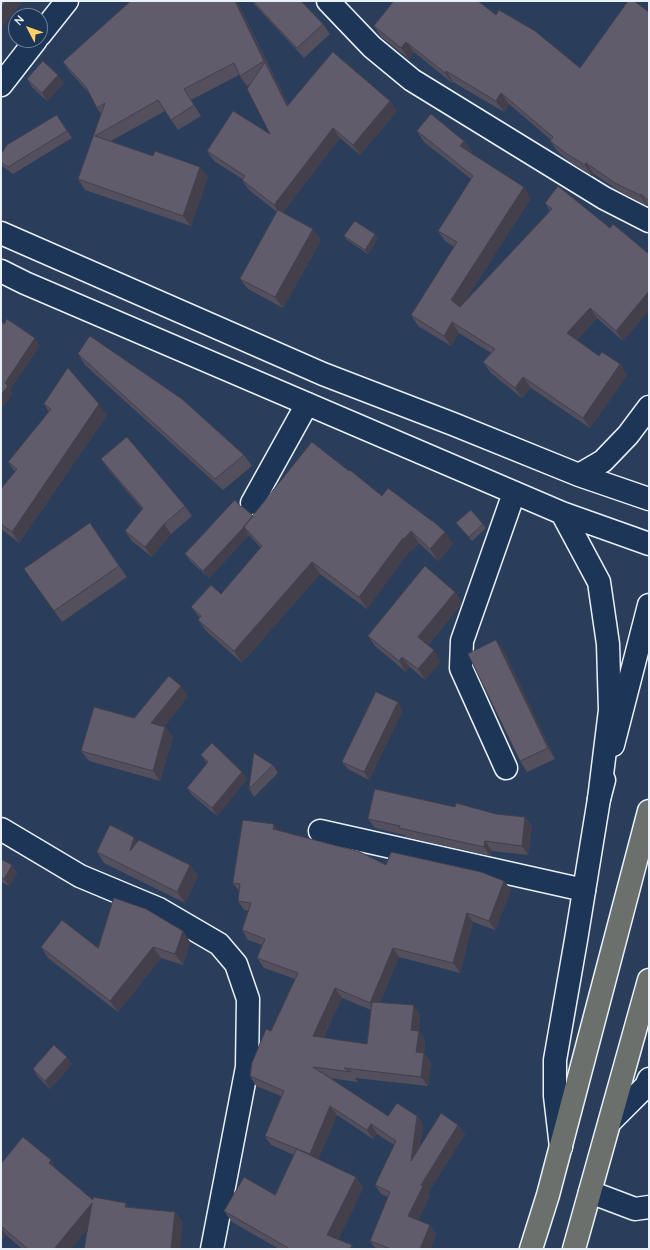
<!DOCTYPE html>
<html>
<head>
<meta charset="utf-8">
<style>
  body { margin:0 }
  #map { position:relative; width:650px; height:1250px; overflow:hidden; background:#2a3d5b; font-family:"Architects Daughter",sans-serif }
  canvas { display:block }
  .frame { position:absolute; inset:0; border:2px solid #e8f1f8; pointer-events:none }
  .north { position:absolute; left:8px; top:8px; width:40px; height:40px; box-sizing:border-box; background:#1d3557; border:1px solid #6e8097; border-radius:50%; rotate:311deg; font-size:11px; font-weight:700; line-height:16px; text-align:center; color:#e8f1f8 }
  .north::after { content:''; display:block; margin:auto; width:14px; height:18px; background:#ffd166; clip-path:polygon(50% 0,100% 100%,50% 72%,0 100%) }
</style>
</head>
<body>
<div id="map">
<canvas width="650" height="1250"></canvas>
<div class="frame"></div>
<div class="north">N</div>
</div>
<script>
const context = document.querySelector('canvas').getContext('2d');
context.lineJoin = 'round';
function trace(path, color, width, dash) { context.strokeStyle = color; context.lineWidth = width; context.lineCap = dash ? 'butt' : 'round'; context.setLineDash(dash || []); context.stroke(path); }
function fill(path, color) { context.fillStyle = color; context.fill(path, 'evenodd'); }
const minor = new Path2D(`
  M 328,1 L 372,47 L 412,80 L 604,198 L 649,221
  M 40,35 L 67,1
  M 1,85 L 36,40
  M 252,503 L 307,404
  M 506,768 L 461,668 L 462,641 L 514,493
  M 1,829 L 80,876 L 159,909 L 219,944 L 236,964 L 248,999 L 247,1067 L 212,1249
  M 320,831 L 584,890
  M 590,1192 L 635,1209 L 649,1207`);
const tertiary = new Path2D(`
  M 613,745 L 649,605
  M 610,1122 L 646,1086 L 649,1079
  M 561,1147 L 555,1096 L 555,1060 L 576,940 L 599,799 L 604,780`);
const secondary = new Path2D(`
  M 1,233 L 323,374 L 453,424 L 579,475 L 649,499
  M 1,271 L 25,283 L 562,513 L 649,544
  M 579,475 L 603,461 L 628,435 L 649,407
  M 562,513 L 599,582 L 608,644 L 610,710 L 599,799`);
const primary = new Path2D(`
  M 531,1249 L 548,1195 L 649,811
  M 574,1249 L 649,980`);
trace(minor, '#e8f1f8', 25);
trace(tertiary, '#e8f1f8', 25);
trace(secondary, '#e8f1f8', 25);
trace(primary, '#e8f1f8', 25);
trace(minor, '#1d3557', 22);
trace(tertiary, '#1d3557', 22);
trace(secondary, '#1d3557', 22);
trace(primary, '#6b706d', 22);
fill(new Path2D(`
  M 131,1 L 237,1 L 288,104 L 390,101 L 397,111 L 360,155 L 340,138 L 283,212 L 321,240 L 283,308 L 248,289 L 240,279 L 277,212 L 249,190 L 242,180 L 242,179 L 214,161 L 207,151 L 270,134 L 250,84 L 247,86 L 239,75 L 191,100 L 201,116 L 178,130 L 165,111 L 111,141 L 153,156 L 200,167 L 208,177 L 191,226 L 85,190 L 78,179 L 101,114 L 97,108 L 89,93 L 70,72 L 63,62 Z
  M 251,1 L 301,1 L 323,24 L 330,34 L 304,58 Z
  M 649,12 L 649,206 L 648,205 L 647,206 L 622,193 L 594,174 L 592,176 L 574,165 L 558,152 L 550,141 L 551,140 L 509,104 L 504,112 L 453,82 L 452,83 L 414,52 L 409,59 L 381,37 L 374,26 L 496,15 L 580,68 Z
  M 27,79 L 64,83 L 47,101 L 32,87 Z
  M 62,122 L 72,138 L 13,174 L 2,166 L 1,164 L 1,154 Z
  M 417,131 L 464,141 L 472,151 L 470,153 L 531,198 L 463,304 L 550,211 L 545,203 L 610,228 L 649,254 L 649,310 L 623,341 L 597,318 L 577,340 L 599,356 L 620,364 L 627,375 L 590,428 L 531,388 L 522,398 L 491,373 L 483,362 L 491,353 L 459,333 L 451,346 L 418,326 L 411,315 L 454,247 L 445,241 L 438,231 L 471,179 L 424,142 Z
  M 344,236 L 378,238 L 368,254 L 347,240 Z
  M 78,354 L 244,455 L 252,466 L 223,490 L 85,365 Z
  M 44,404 L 107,415 L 19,543 L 1,529 L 1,489 L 15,472 L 8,462 L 49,412 Z
  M 101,459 L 185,506 L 192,516 L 171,534 L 152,557 L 132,541 L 125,531 L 142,509 L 108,469 Z
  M 349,471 L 382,496 L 445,532 L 453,544 L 438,561 L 419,543 L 412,551 L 411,549 L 367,609 L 320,574 L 242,663 L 206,631 L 198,620 L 200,618 L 191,607 L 221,594 L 261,548 L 249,535 L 209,578 L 190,561 L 185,554 L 240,506 L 253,516 Z
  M 90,523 L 127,577 L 62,622 L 24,569 Z
  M 456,523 L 483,524 L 486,528 L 472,541 L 459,527 Z
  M 455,592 L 462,603 L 428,645 L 441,661 L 425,680 L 410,667 L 406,672 L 375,646 L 368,636 Z
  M 504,651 L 555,759 L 527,772 L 520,761 Z
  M 188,696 L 164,727 L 165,727 L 173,737 L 160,781 L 89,761 L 81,751 L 134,718 Z
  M 403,710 L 369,780 L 348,769 L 342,762 Z
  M 201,755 L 242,772 L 247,779 L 217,816 L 192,795 L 187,788 L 207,764 Z
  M 273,765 L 278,773 L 254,797 L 249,789 Z
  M 455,807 L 496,814 L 525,817 L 532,826 L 528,855 L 492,851 L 490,856 L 406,837 L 404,835 L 375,828 L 368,819 Z
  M 278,830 L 386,865 L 504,881 L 511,890 L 495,930 L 473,922 L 460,973 L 399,957 L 380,1002 L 420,1015 L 419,1031 L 425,1040 L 424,1053 L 431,1062 L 428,1086 L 355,1078 L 358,1082 L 329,1078 L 388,1116 L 417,1116 L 423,1125 L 420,1146 L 458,1125 L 465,1134 L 428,1193 L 430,1195 L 418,1220 L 430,1225 L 436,1234 L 430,1249 L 376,1249 L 370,1241 L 388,1197 L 381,1194 L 375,1185 L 394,1145 L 377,1134 L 373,1139 L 337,1115 L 318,1159 L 356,1177 L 363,1188 L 338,1240 L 354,1249 L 279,1249 L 232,1222 L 224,1211 L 275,1195 L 294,1155 L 271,1145 L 265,1136 L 281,1096 L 256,1086 L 250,1076 L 271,1031 L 295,979 L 264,968 L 257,958 L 262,945 L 248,940 L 242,930 L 249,911 L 244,910 L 238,901 L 239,891 L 233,883 ZM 342,998 L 371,1010 L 367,1044 L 323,1038 Z
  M 138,842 L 190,865 L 198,876 L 185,903 L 104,863 L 97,852 Z
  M 1,859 L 12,865 L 17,873 L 9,886 L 1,882 Z
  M 183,931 L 190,942 L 183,965 L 161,958 L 118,1012 L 48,958 L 41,947 L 98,948 Z
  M 72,1064 L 50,1089 L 38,1077 L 33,1069 Z
  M 1,1164 L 58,1171 L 93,1200 L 129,1207 L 175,1212 L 183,1223 L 87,1229 L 71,1249 L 22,1249 L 6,1235 L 3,1239 L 1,1238 Z`), '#534f5d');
fill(new Path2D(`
  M 6,1 L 23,1 L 1,28 L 1,8 Z
  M 235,1 L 237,1 L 271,71 L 264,61 Z
  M 406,42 L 414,52 L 409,59 L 401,48 Z
  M 265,62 L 272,72 L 294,116 L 287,106 Z
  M 446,71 L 453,82 L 452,83 L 445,73 Z
  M 58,75 L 64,83 L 47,101 L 42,93 Z
  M 501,93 L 509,104 L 504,112 L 496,101 Z
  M 390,101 L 397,111 L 360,155 L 353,145 Z
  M 333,128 L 340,138 L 281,215 L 274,205 Z
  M 464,141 L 472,151 L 467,157 L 460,146 Z
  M 586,163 L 594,174 L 592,176 L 585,165 Z
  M 200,167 L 208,177 L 191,226 L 183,216 Z
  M 524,187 L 531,198 L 459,311 L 451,300 Z
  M 641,194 L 648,205 L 647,206 L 640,195 Z
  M 313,229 L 321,240 L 283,308 L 275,297 Z
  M 375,234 L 378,238 L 368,254 L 365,250 Z
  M 649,291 L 649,310 L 623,341 L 616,331 Z
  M 590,308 L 597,318 L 574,343 L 567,333 Z
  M 452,322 L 459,333 L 451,346 L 444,336 Z
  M 35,338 L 40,346 L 10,390 L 13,394 L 1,409 L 1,395 L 5,383 Z
  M 620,364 L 627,375 L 590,428 L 583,418 Z
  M 523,377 L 531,388 L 522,398 L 515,388 Z
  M 99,404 L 107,415 L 19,543 L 12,532 Z
  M 164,524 L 171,534 L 152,557 L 145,547 Z
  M 244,527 L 249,535 L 209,578 L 203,571 Z
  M 411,531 L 419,543 L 412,551 L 404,539 Z
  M 445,532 L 453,544 L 438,561 L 430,549 Z
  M 403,538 L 411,549 L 367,609 L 359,597 Z
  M 312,562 L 320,574 L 242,663 L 234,651 Z
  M 455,592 L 462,603 L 425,648 L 418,637 Z
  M 496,640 L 504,651 L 555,759 L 548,748 Z
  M 434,650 L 441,661 L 425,680 L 418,669 Z
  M 402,657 L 410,667 L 406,672 L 399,661 Z
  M 181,686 L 188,696 L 159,733 L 151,723 Z
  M 398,702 L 403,710 L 369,780 L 364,772 Z
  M 165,727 L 173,737 L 160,781 L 153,771 Z
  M 242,772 L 247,779 L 217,816 L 212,808 Z
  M 525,817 L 532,826 L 528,855 L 522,846 Z
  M 274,824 L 280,833 L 273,829 Z
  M 134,837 L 142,848 L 130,851 Z
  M 485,841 L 492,851 L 490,856 L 484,847 Z
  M 12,865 L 17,873 L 9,886 L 4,879 Z
  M 190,865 L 198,876 L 185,903 L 177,892 Z
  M 504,881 L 511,890 L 495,930 L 489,921 Z
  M 467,913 L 473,922 L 460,973 L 453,963 Z
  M 183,931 L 190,942 L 183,965 L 175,954 Z
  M 153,947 L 161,958 L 118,1012 L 110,1001 Z
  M 393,948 L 399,957 L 376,1012 L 370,1003 Z
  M 335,988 L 342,998 L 319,1045 L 313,1036 Z
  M 414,1005 L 420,1015 L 419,1031 L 425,1040 L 423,1061 L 416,1052 L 411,1030 Z
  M 424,1053 L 431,1062 L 428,1086 L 421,1077 Z
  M 67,1057 L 72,1064 L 50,1089 L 45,1081 Z
  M 330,1106 L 337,1115 L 316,1164 L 310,1154 Z
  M 417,1116 L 423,1125 L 417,1171 L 411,1161 Z
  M 371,1124 L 377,1134 L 373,1139 L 367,1130 Z
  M 458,1125 L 465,1134 L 428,1193 L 430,1195 L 415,1226 L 408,1216 L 421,1185 Z
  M 51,1160 L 58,1171 L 49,1163 Z
  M 356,1177 L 363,1188 L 335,1246 L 327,1235 Z
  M 92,1203 L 100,1214 L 71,1249 L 54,1249 Z
  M 126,1203 L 134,1214 L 125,1207 Z
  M 175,1212 L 183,1223 L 180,1249 L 171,1249 Z
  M 430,1225 L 436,1234 L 430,1249 L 420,1249 Z
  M 1,1228 L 6,1235 L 3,1239 L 1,1237 Z
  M 352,1245 L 354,1249 L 350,1249 Z`), '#43404c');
const building = new Path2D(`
  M 1,1 L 6,1 L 1,8 Z
  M 131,1 L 235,1 L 264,61 L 240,76 L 234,63 L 184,89 L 194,105 L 171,120 L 158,100 L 95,136 L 153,156 L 155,151 L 200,167 L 183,216 L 78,179 L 105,103 L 97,108 L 86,87 L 63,62 Z
  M 253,1 L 301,1 L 323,24 L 297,48 Z
  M 394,1 L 478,1 L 496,15 L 499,10 L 535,31 L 580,68 L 628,1 L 634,1 L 649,12 L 649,201 L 641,194 L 640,195 L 615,183 L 586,163 L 585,165 L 567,154 L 550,141 L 553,137 L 501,93 L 496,101 L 446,71 L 445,73 L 406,42 L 401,48 L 374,26 Z
  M 333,52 L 390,101 L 353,145 L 333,128 L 274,205 L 242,180 L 245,176 L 207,151 L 233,111 L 270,134 L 247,89 L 265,62 L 287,106 Z
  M 43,61 L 58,75 L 42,93 L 27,79 Z
  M 431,114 L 464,141 L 460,146 L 524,187 L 451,300 L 460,307 L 552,209 L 545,203 L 558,186 L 610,228 L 613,224 L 649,254 L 649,291 L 616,331 L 590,308 L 567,333 L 599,356 L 602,352 L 620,364 L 583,418 L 523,377 L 515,388 L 483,362 L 495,349 L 452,322 L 444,336 L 411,315 L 457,242 L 438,231 L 473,176 L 417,131 Z
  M 57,115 L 67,131 L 8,167 L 1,162 L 1,154 L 7,145 Z
  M 278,210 L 313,229 L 275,297 L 240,279 Z
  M 355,221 L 375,234 L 365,250 L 344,236 Z
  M 7,319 L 35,338 L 5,383 L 8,386 L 1,395 L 1,321 L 4,324 Z
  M 90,336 L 182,399 L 244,455 L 215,479 L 78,354 Z
  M 68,368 L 99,404 L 12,532 L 1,524 L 1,489 L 17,469 L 8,462 L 51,409 L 44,404 Z
  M 127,437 L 185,506 L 164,524 L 145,547 L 125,531 L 143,508 L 101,459 Z
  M 312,442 L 349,471 L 350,470 L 382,496 L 388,488 L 432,521 L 433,521 L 445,532 L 430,549 L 411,531 L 404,539 L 403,538 L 359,597 L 312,562 L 234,651 L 198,620 L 201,616 L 191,607 L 211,585 L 221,594 L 262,546 L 244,527 Z
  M 235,500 L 240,506 L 243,507 L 253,516 L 244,527 L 203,571 L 185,554 Z
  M 471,510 L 483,524 L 469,537 L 456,523 Z
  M 90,523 L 119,566 L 54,611 L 24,569 Z
  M 425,566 L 455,592 L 418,637 L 434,650 L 418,669 L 402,657 L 399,661 L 368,636 Z
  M 496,640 L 548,748 L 520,761 L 468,654 Z
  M 169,676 L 181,686 L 151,723 L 165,727 L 153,771 L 81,751 L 94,707 L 134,718 Z
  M 376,692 L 398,702 L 364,772 L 342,762 Z
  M 212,743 L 242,772 L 212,808 L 187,788 L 208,762 L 201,755 Z
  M 254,753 L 273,765 L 249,789 Z
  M 375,789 L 455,807 L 456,803 L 496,814 L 525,817 L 522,846 L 485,841 L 484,847 L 399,828 L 400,826 L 368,819 Z
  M 243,820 L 274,824 L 273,829 L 360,852 L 386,865 L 391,852 L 481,872 L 504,881 L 489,921 L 467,913 L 453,963 L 393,948 L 370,1003 L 335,988 L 313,1036 L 367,1044 L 372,1002 L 414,1005 L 411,1030 L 419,1031 L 416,1052 L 424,1053 L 421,1077 L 344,1068 L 351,1072 L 313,1067 L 388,1116 L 397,1103 L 417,1116 L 411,1161 L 441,1113 L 458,1125 L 421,1185 L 423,1186 L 408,1216 L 430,1225 L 420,1249 L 391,1249 L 370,1241 L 390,1192 L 375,1185 L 396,1141 L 371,1124 L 367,1130 L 330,1106 L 310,1154 L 265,1136 L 284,1091 L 250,1076 L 252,1063 L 266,1029 L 271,1031 L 298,973 L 257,958 L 265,939 L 242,930 L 251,903 L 238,901 L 240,884 L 233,883 Z
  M 110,825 L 134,837 L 130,851 L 139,840 L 190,865 L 177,892 L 97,852 Z
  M 1,859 L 12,865 L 4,879 L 1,877 Z
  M 114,898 L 146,909 L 183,931 L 175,954 L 153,947 L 110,1001 L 41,947 L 62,920 L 98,948 Z
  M 54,1045 L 67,1057 L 45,1081 L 33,1069 Z
  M 23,1137 L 51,1160 L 49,1163 L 93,1200 L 93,1197 L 126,1203 L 125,1207 L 175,1212 L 171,1249 L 84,1249 L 92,1203 L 54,1249 L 28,1249 L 1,1226 L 1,1164 Z
  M 297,1149 L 356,1177 L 327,1235 L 352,1245 L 350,1249 L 290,1249 L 224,1211 L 244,1177 L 275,1195 Z`);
fill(building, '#605c6c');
trace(building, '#43404c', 1);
</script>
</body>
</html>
